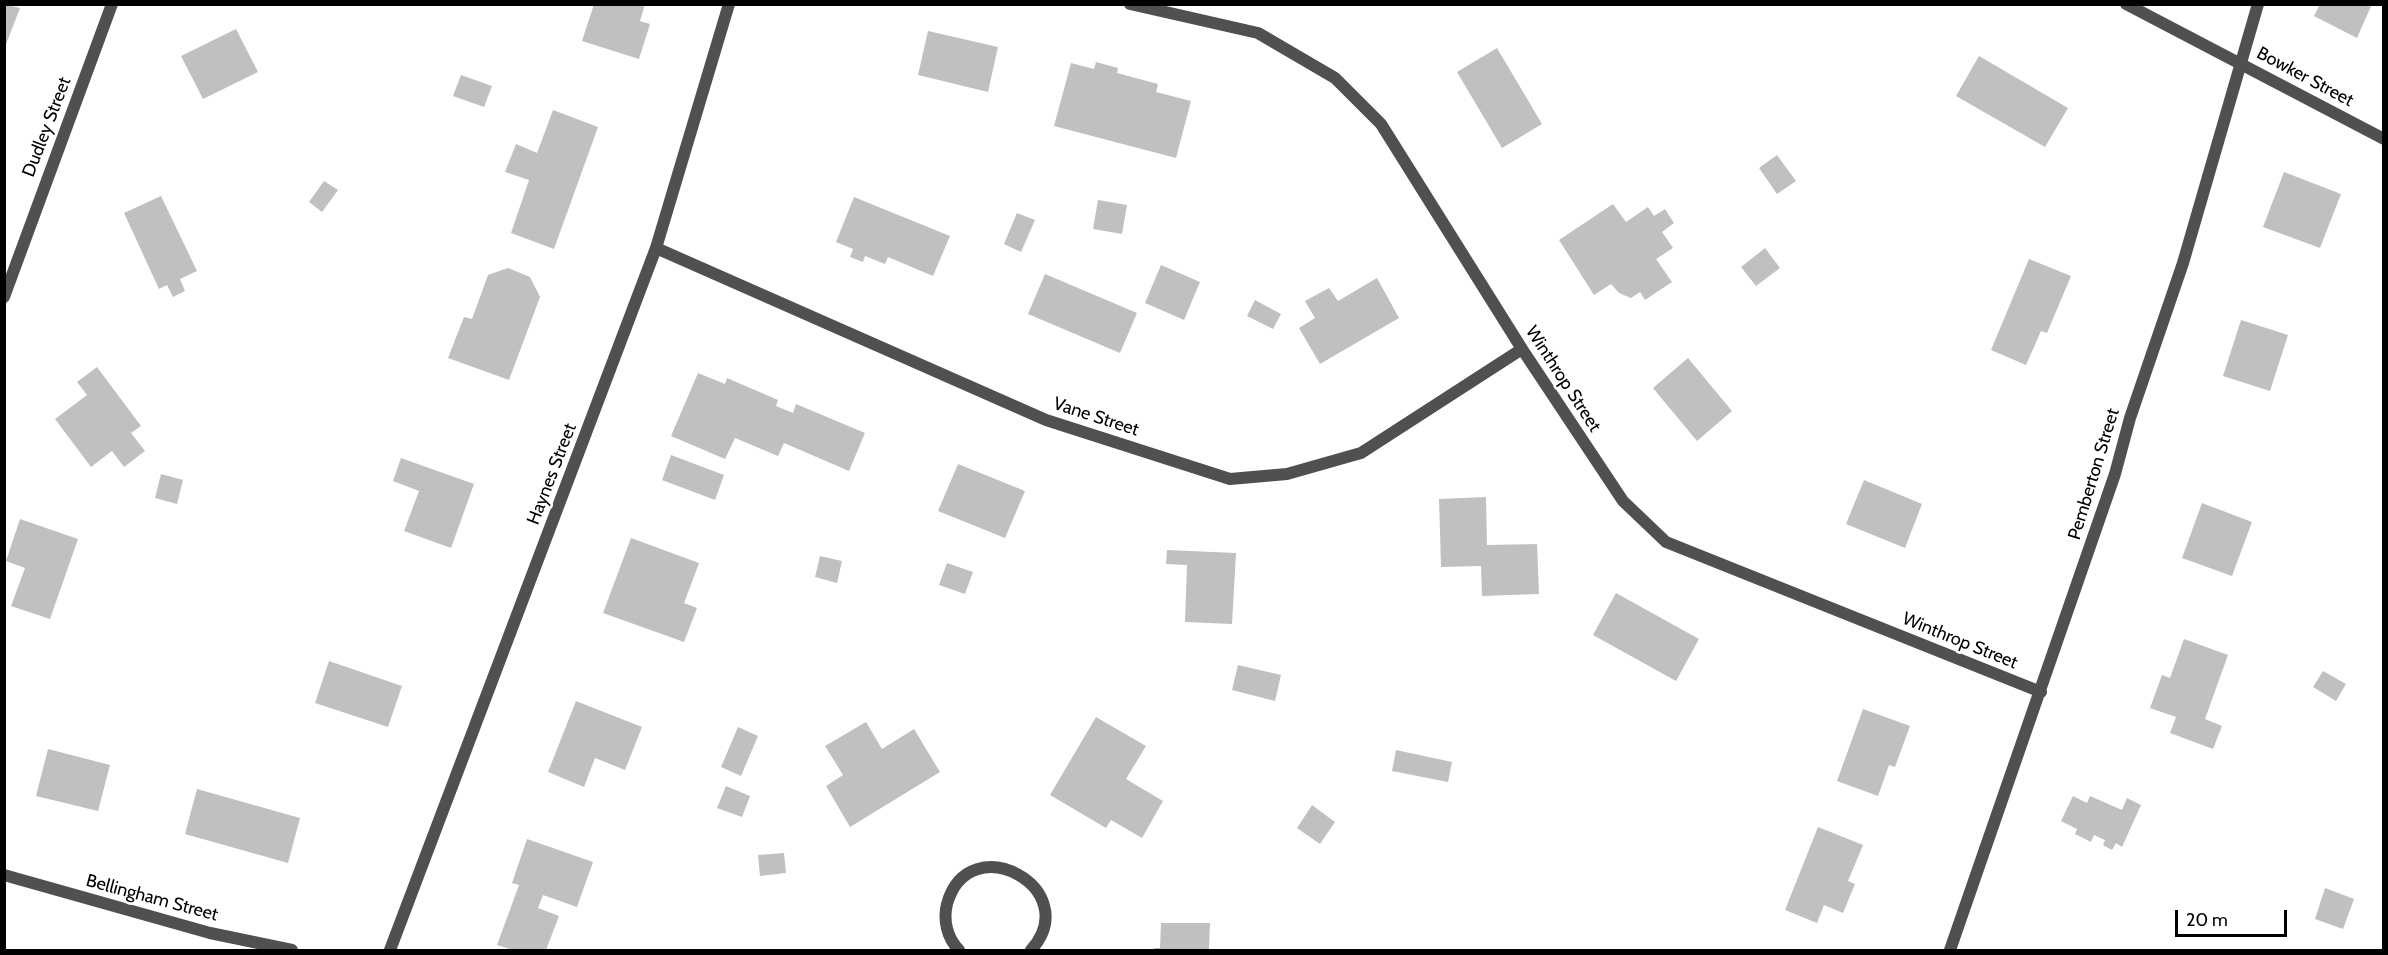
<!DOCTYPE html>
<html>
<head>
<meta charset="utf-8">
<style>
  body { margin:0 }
  #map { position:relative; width:2388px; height:955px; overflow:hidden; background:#fff; font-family:Cabin,sans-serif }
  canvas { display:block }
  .frame { position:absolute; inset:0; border:6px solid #000; pointer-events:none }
  .scale { position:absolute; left:2175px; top:910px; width:112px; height:27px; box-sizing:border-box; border:3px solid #000; border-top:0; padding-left:8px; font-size:18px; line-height:21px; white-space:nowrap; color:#000; -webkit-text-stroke:4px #fff; paint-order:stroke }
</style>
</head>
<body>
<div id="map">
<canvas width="2388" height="955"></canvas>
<div class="frame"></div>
<div class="scale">20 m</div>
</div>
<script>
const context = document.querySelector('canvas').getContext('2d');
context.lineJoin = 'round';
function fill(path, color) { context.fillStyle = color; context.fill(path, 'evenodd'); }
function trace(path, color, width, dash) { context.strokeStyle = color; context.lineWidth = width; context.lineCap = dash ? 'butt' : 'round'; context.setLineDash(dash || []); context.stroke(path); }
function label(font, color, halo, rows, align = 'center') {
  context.font = font + ' Cabin,sans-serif'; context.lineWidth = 5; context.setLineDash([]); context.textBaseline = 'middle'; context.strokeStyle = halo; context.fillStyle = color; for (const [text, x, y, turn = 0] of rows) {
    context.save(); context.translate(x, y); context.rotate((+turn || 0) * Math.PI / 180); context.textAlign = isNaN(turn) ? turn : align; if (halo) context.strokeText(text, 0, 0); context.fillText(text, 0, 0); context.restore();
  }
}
fill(new Path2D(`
  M 4,4 L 20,8 L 5,47 L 4,47 Z
  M 594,4 L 645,4 L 640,21 L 650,24 L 639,59 L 582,41 Z
  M 2320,4 L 2372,4 L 2357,38 L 2314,16 Z
  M 236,29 L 258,72 L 203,99 L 181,56 Z
  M 928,31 L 998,47 L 988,92 L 918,75 Z
  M 1497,48 L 1542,124 L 1502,148 L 1457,72 Z
  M 1979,56 L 2068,108 L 2045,147 L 1956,96 Z
  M 1096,62 L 1118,68 L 1117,73 L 1158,84 L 1156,92 L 1191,101 L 1176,158 L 1054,126 L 1071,63 L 1094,69 Z
  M 461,75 L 492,86 L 484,107 L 453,96 Z
  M 553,110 L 598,127 L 554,249 L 511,233 L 529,180 L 505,172 L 516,144 L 537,153 Z
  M 1777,155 L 1796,181 L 1777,194 L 1759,168 Z
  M 2284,172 L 2341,194 L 2320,248 L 2263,227 Z
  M 324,181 L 338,190 L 322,212 L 309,202 Z
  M 161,196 L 197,271 L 180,279 L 185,291 L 173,297 L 167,285 L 159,289 L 124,213 Z
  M 854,197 L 950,236 L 933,276 L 888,257 L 885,264 L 865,256 L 863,262 L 850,257 L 853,249 L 836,242 Z
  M 1098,200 L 1127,205 L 1122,234 L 1093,229 Z
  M 1613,204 L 1626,222 L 1648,207 L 1654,216 L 1665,209 L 1674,223 L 1662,232 L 1673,248 L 1656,259 L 1672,282 L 1645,300 L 1640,292 L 1631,298 L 1619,293 L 1611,284 L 1594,295 L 1559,240 Z
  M 1017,213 L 1035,220 L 1021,252 L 1004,244 Z
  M 1765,248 L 1780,268 L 1756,286 L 1741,267 Z
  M 2029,259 L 2071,276 L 2047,333 L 2041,331 L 2026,365 L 1991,350 Z
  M 1161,265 L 1200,282 L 1184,320 L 1145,303 Z
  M 508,268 L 530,277 L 540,297 L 509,380 L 448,358 L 464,317 L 472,319 L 488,275 Z
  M 1045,274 L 1137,313 L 1120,353 L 1028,314 Z
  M 1377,278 L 1399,318 L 1320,364 L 1299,328 L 1315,318 L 1305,301 L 1329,288 L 1338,301 Z
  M 1255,300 L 1281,314 L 1273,329 L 1247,316 Z
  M 2241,320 L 2288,335 L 2270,391 L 2223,376 Z
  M 1688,358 L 1732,411 L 1697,441 L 1653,388 Z
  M 97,367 L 141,426 L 131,433 L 145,451 L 124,467 L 112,451 L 91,467 L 55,419 L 87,395 L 77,382 Z
  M 698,373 L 725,384 L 727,378 L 778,400 L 776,406 L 793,413 L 796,404 L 865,433 L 849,471 L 784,443 L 778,456 L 735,438 L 725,459 L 671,436 Z
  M 671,455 L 724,475 L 715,500 L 662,480 Z
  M 401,458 L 474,484 L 451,548 L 404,531 L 419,491 L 393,481 Z
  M 958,464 L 1025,491 L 1005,538 L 938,511 Z
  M 161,474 L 183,480 L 177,504 L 155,498 Z
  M 1864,480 L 1922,504 L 1905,548 L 1846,524 Z
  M 1486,497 L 1487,545 L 1537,544 L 1539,594 L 1482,596 L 1481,566 L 1441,567 L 1439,499 Z
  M 2202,503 L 2252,522 L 2232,576 L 2182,558 Z
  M 20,519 L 78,539 L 50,619 L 11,606 L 25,568 L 6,561 Z
  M 631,538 L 699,563 L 684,603 L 697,608 L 684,642 L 603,613 Z
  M 1167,550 L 1236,553 L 1232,624 L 1185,622 L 1187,565 L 1166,564 Z
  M 820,556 L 842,561 L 837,583 L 815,577 Z
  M 947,563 L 973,572 L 965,594 L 939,585 Z
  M 1616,593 L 1699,639 L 1676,681 L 1593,635 Z
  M 2184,639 L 2228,655 L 2205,719 L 2222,726 L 2213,749 L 2170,733 L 2176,717 L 2150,708 L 2162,675 L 2170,678 Z
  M 329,661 L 402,686 L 388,727 L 315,703 Z
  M 1238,665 L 1281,675 L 1275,701 L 1232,690 Z
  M 2323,671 L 2346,684 L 2336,701 L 2313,687 Z
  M 576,701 L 642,727 L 625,770 L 595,758 L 584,787 L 548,772 Z
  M 1863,709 L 1910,726 L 1895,767 L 1889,765 L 1878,796 L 1837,781 Z
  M 1096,717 L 1146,746 L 1126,779 L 1163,801 L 1142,838 L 1111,820 L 1106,828 L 1050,795 Z
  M 866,722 L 882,749 L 914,729 L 940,772 L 850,827 L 826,786 L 843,775 L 825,746 Z
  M 738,727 L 758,736 L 741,776 L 721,767 Z
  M 48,749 L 110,765 L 98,811 L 36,796 Z
  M 1396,750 L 1452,762 L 1448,782 L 1392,771 Z
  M 726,786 L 750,796 L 742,817 L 717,808 Z
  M 197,789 L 300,818 L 288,863 L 185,834 Z
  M 2073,796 L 2087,803 L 2090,796 L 2122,810 L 2127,798 L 2141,805 L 2122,847 L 2116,843 L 2112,850 L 2103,845 L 2105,840 L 2094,835 L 2091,842 L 2075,834 L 2077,829 L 2061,821 Z
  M 1312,805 L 1335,822 L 1320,844 L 1297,828 Z
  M 1818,827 L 1863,845 L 1848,881 L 1855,884 L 1843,913 L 1824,905 L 1817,923 L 1785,910 Z
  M 527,839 L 593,862 L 577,907 L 543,895 L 538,908 L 559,916 L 546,950 L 513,950 L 497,945 L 519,885 L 512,883 Z
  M 784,853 L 786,873 L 760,876 L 758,855 Z
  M 2325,888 L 2354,899 L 2343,929 L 2315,919 Z
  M 1161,923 L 1210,923 L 1209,950 L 1154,950 L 1154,948 L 1160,948 Z`), '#c0c0c0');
trace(new Path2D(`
  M 1130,4 L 1258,33 L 1335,78 L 1381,124 L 1522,349 L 1623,501 L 1666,542 L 2041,692
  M 2126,4 L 2384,139
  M 656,248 L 1046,420 L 1230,479 L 1287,474 L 1361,453 L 1522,349
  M 4,297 L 112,4
  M 4,875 L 210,933 L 292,950
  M 390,950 L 656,248 L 729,4
  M 959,950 C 947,938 943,920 947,904 C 969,825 1086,889 1031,950
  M 1950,950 L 2115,474 L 2130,418 L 2183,263 L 2258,4`), '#505050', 12);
label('18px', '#000', '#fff', [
  ["Bowker Street",2305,77,28],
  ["Dudley Street",47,127,-69],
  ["Winthrop Street",1563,379,57],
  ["Vane Street",1096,417,18],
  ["Haynes Street",552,474,-69],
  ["Pemberton Street",2094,474,-73],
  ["Winthrop Street",1960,641,22],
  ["Bellingham Street",152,898,15]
]);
</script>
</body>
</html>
